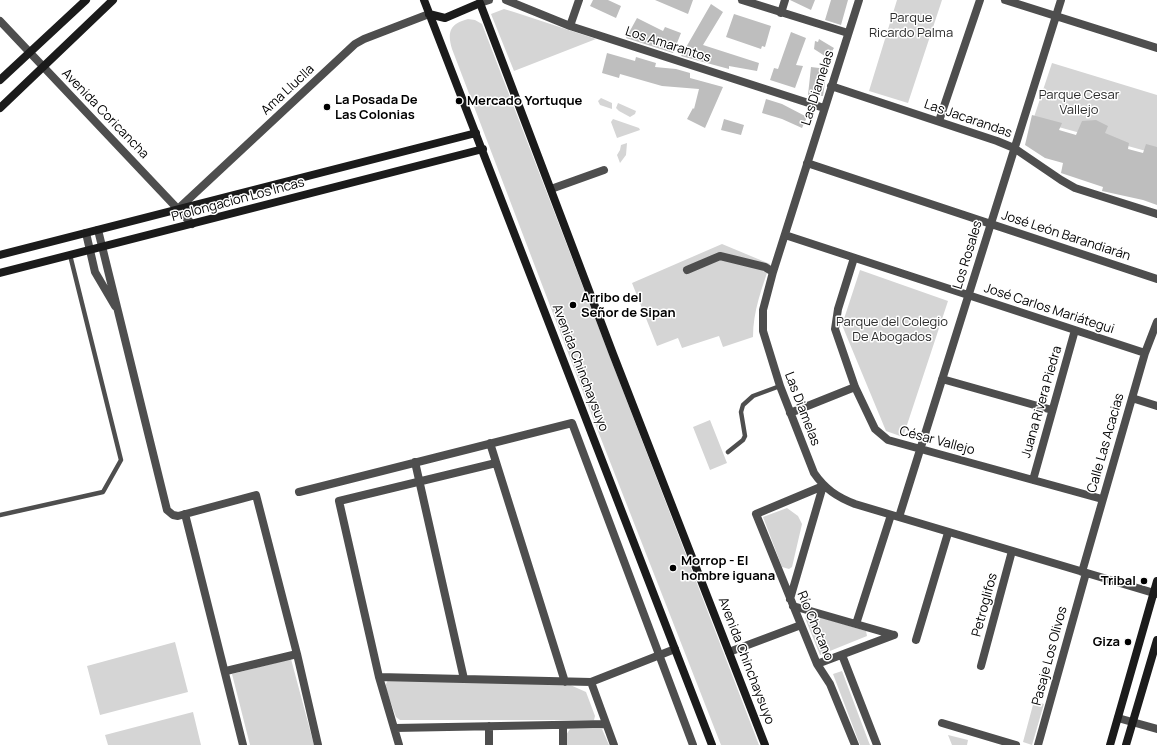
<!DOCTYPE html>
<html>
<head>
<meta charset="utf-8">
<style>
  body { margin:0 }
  canvas { display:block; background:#fff }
</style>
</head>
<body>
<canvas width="1157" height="745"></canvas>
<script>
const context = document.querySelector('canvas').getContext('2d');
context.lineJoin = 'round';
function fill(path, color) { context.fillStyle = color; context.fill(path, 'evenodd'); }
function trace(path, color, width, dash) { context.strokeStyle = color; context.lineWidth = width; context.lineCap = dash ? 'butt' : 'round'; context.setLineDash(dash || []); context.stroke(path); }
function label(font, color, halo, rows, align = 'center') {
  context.font = font + ' Manrope,sans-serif'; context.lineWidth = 3; context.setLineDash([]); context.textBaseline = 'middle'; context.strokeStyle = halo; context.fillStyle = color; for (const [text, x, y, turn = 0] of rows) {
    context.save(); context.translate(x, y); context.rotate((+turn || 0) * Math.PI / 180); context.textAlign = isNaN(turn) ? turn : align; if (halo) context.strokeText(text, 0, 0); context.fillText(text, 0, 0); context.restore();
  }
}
fill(new Path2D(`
  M 897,0 L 942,0 L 908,103 L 869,91 Z
  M 504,9 L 514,12 L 596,39 L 514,71 L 491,14 Z
  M 468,19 L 475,20 L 482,24 L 759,745 L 721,745 L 596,426 L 452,49 C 447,31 450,24 468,19 Z
  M 1052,63 L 1157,95 L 1157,154 L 1033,120 Z
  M 601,98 L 612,103 L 612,109 L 600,105 L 598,101 Z
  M 618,103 L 636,111 L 635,114 L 630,117 L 619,111 L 616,108 Z
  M 613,119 L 639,128 L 640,130 L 617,138 L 611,122 Z
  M 627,143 L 626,155 L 620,163 L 617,155 L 620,150 L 621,145 Z
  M 722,244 L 770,264 C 762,288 753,311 753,337 L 723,347 L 719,336 L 682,348 L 678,338 L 657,346 L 632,283 Z
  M 860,270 L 948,301 L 903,437 L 886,431 L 842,325 Z
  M 710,420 L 727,463 L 710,470 L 693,427 Z
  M 787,508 L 798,516 L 802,524 L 792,567 L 789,569 L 782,567 L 763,517 Z
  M 809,614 L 866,631 L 867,636 L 820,655 L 805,618 Z
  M 175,642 L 188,692 L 100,715 L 87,666 Z
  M 291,659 L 314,745 L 250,745 L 232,674 Z
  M 842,671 L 868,740 L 870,745 L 860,745 L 833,674 Z
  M 388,680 L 568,684 L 586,692 L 595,716 L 594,720 L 400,720 L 396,717 L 385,686 Z
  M 1034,701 L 1044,704 L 1032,745 L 1023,742 Z
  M 193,712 L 201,745 L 108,745 L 105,735 Z
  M 570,729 L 602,729 L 609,745 L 567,745 L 566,735 Z
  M 948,735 L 968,740 L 967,745 L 952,745 Z`), '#d5d5d5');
fill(new Path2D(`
  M 593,0 L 608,0 L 621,6 L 616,18 L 590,6 Z
  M 655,0 L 693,0 L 688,14 Z
  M 790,0 L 815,0 L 811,10 Z
  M 831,0 L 848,0 L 841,25 L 825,20 Z
  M 711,4 L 723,12 L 703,45 L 759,63 L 757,71 L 729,66 L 729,69 L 681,56 Z
  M 734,14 L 771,26 L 765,47 L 762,46 L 761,49 L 726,37 Z
  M 637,18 L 663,31 L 665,27 L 681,33 L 673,53 L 626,38 Z
  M 791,32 L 806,38 L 796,65 L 803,66 L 795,88 L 770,80 L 774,68 L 778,69 Z
  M 819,39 L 834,48 L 828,58 L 814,49 L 815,41 L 818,42 Z
  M 607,53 L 635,61 L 636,57 L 656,63 L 655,67 L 676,69 L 690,73 L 690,78 L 723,87 L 705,128 L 687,119 L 693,108 L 694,109 L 699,89 L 662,86 L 620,74 L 619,78 L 602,73 Z
  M 811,67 L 827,69 L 823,96 L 808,95 Z
  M 766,99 L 782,104 L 807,117 L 802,128 L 782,119 L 762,113 Z
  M 1032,115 L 1062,123 L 1059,130 L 1076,135 L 1082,121 L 1096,120 L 1108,126 L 1105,133 L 1129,143 L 1128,149 L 1143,153 L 1146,144 L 1157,147 L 1157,205 L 1143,200 L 1102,191 L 1103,187 L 1061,173 L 1063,163 L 1045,158 L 1025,145 Z
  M 724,119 L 744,125 L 741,135 L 721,130 Z`), '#bebebe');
trace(new Path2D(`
  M 728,452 L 743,440 L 745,436 L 741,412 L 743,405 L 753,396 L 780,386
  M 0,515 L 103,492 L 121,460 L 70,255`), '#4e4e4e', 4.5);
trace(new Path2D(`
  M 506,0 L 570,26 L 824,108
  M 742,0 L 848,33
  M 859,0 L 773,272 L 763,310 L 763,331 L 780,386 L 814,473 C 825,489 837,497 855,504 L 1157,594
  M 1005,0 L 1157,48
  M 480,3 L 489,0
  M 781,13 L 785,0
  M 0,21 L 192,224
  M 570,26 L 579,0
  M 831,86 L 997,141 L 1014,148 L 1061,180 L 1075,188 L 1157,214
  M 939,121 L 980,0
  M 807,163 L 1157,279
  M 551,189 L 604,170
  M 178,209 L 355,44 L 364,39 L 429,14
  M 98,230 L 167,510 L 173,515 L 178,516 L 256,495 L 297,654 L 318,745
  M 86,233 L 95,272 L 115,306
  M 785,235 L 1145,353
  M 854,258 L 838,309 L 835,329 L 855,387 L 875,429 L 888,440 L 1102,499
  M 687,270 L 720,256 L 765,267 L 773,272
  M 942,379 L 1052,410
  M 1132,398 L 1157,406
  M 790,413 L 855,387
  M 490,443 L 565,682
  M 415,462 L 464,679
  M 1033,480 L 1075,330
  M 823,486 L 756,514 L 817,664 L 830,684 L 855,745
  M 299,492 L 572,423 L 693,745
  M 185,514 L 243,745
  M 899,517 L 1061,0
  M 1082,572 L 1145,353 L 1157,322
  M 790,599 L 823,486
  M 793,606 L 894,635
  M 856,624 L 891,515
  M 916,640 L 948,533
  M 729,652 L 801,625
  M 842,655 L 877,745
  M 817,664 L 894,635
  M 981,666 L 1012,551
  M 226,671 L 297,654
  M 379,677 L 591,682 L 614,745
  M 591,682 L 675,649
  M 1118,718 L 1157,729
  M 942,723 L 1016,745
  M 563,725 L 563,745
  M 489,726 L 489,745
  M 395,728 L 606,724
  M 399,745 L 379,677 L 339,501 L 496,463
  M 1038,745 L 1086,573`), '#4e4e4e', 8);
trace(new Path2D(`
  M 424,0 L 712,745
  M 429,14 L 445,18 L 480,3 L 613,354 L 765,745
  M 0,80 L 86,0
  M 0,108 L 113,0
  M 0,255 L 476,133
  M 0,273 L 483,149
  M 1110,745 L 1157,581
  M 1126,745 L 1157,640`), '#1b1b1b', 8);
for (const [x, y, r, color] of [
  [459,101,4,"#000"],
  [327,107,4,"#000"],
  [573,305,4,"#000"],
  [673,568,4,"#000"],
  [1144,581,4,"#000"],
  [1128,642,4,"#000"]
]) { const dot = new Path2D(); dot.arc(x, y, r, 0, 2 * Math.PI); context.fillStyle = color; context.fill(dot); trace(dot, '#fff', 1.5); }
label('13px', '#2c2c2c', '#fff', [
  ["Parque",911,18],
  ["Ricardo Palma",911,33],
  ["Parque Cesar",1079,95],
  ["Vallejo",1079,110],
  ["Parque del Colegio",892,322],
  ["De Abogados",892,337]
]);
label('13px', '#000', '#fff', [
  ["Los Amarantos",668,45,18],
  ["Las Diamelas",818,88,-72],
  ["Ama Lluclla",288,90,-43],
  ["Avenida Coricancha",105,114,46],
  ["Las Jacarandas",968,119,19],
  ["Prolongacion Los Incas",238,200,-15],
  ["José León Barandiarán",1066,236,18],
  ["Los Rosales",968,255,-73],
  ["José Carlos Mariátegui",1049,309,18],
  ["Avenida Chinchaysuyo",580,368,69],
  ["Juana Rivera Piedra",1042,402,-74],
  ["Las Diamelas",802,409,69],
  ["César Vallejo",937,441,15],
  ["Calle Las Acacias",1106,443,-74],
  ["Petroglifos",985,605,-75],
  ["Río Chotano",815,626,67],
  ["Pasaje Los Olivos",1050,656,-75],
  ["Avenida Chinchaysuyo",746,661,69]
]);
label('bold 13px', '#000', '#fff', [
  ["La Posada De",335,100],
  ["Las Colonias",335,115],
  ["Mercado Yortuque",467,101],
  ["Arribo del",581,298],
  ["Señor de Sipan",581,313],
  ["Morrop - El",681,561],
  ["hombre iguana",681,576],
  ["Tribal",1136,581,"right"],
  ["Giza",1120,642,"right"]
], 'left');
</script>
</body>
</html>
